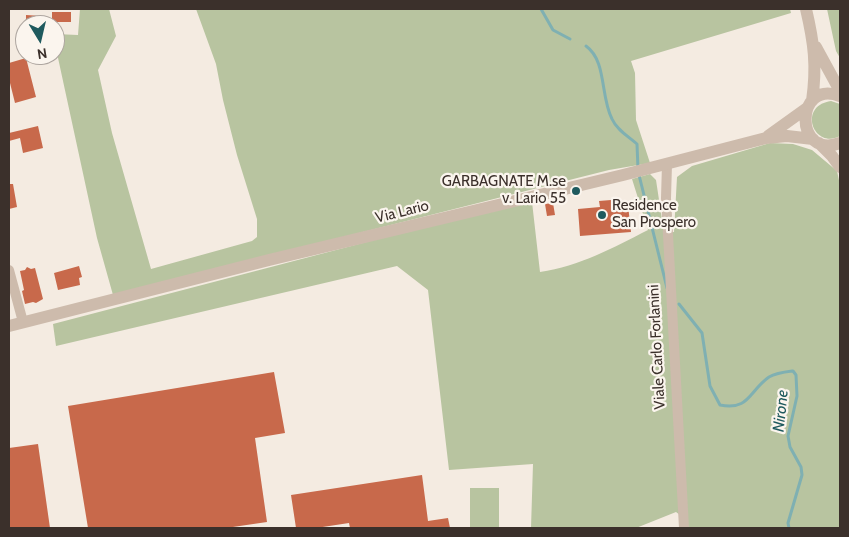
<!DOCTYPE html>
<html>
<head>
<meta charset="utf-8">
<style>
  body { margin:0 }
  #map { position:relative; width:849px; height:537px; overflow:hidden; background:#f4ebe1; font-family:Cabin,sans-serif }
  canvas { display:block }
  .frame { position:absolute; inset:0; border:10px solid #3b302b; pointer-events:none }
  .north { position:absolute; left:15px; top:15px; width:50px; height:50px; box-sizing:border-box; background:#fbf5ee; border:1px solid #aea6a0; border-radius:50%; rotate:171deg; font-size:14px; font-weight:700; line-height:20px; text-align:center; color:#3b302b }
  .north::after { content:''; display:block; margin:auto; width:18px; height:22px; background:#1f5a5e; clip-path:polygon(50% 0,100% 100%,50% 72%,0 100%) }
</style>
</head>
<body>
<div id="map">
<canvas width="849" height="537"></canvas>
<div class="frame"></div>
<div class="north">N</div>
</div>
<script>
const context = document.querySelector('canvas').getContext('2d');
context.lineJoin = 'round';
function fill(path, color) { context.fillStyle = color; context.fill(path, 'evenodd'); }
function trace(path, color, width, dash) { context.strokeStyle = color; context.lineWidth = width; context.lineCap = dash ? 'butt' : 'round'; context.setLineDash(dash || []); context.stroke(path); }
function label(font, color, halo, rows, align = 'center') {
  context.font = font + ' Cabin,sans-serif'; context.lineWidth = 4.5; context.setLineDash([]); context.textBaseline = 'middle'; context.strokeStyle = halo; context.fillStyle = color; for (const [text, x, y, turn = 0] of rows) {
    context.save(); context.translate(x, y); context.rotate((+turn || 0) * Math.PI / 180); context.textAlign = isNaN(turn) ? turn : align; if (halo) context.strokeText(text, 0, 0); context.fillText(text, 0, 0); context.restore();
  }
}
fill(new Path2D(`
  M 80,9 L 109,9 L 116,36 L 98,70 L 112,133 L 151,269 L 252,241 L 257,237 L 257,219 L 237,155 L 223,100 L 216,64 L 196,9 L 790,9 L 791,13 L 631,61 L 635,73 L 636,120 L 650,163 L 609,170 L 113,295 L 97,238 L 55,44 L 55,34 L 78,35 Z
  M 827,9 L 840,9 L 840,58 L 836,51 Z
  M 831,101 L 840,104 L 840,136 C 814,150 797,106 831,101 Z
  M 770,143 L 793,144 L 812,150 L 837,171 L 840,185 L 840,528 L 686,528 L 685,519 L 676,512 L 636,528 L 531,528 L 533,464 L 449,470 L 428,290 L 397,266 L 56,346 L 53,324 L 443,222 L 532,202 L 540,272 C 580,266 613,248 648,230 L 632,179 L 650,174 L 656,180 L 664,233 L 674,232 L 677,177 L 692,166 Z
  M 470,488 L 499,488 L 499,528 L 470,528 Z`), '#b8c4a0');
trace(new Path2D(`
  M 541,9 L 553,30 L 570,39
  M 586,46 C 607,61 600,96 612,119 C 617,130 628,136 637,144 L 638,169
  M 639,175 L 667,288
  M 679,304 L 702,333 L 710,386 L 720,405 C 749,411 749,391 769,377 C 776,373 785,372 793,371 L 796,375 L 797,396 L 788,436 L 790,447 L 801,467 L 802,475 L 788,523 L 789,528`), '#7fb0b2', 3);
fill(new Path2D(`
  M 52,12 L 71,12 L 71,22 L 52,22 Z
  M 26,15 L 42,16 L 42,24 L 26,24 Z
  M 26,58 L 36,97 L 15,103 L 9,79 L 9,63 Z
  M 38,126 L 43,148 L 23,153 L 20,138 L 9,141 L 9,133 Z
  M 9,184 L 13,184 L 17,207 L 9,209 Z
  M 611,200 L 611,207 L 628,205 L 631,232 L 580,236 L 578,209 L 600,207 L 599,201 Z
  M 553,203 L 555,215 L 547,216 L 545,204 Z
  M 79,266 L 82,277 L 79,278 L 80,285 L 58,290 L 54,273 Z
  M 27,267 L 31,269 L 35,268 L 43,299 L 36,303 L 33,302 L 25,304 L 22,291 L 24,290 L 20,271 L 25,270 Z
  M 274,372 L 285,433 L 255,438 L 267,522 L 226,528 L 88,528 L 68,406 Z
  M 38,444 L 50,528 L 9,528 L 9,448 Z
  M 422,475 L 428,521 L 448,518 L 450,528 L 350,528 L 349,523 L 316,528 L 296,528 L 291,495 Z`), '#c8694b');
trace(new Path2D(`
  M 667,164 L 666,198 L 684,528
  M 9,270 L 23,322`), '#cdbbac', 10);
trace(new Path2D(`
  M 806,9 C 814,43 817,66 812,101
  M 816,47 L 840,91
  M 840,96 C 794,79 794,160 840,143
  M 768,136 L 807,108
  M 819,143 L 832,156 L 840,167
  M 9,326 L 269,260 L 623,175 L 766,138 L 787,136 L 813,139`), '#cdbbac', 12);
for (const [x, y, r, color] of [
  [576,191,5,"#1f5a5e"],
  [602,215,5,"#1f5a5e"]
]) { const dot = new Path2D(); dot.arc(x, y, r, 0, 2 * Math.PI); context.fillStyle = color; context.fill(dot); trace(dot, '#fbf5ee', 2); }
label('15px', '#3b302b', '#fbf5ee', [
  ["GARBAGNATE M.se",566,182],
  ["v. Lario 55",566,199],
  ["Residence",612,206,"left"],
  ["San Prospero",612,223,"left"]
], 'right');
label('15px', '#3b302b', '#fbf5ee', [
  ["Via Lario",402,212,-14],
  ["Viale Carlo Forlanini",657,347,-93]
]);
label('italic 16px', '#1f5a5e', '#fbf5ee', [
  ["Nirone",781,411,-84]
]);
</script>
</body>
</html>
